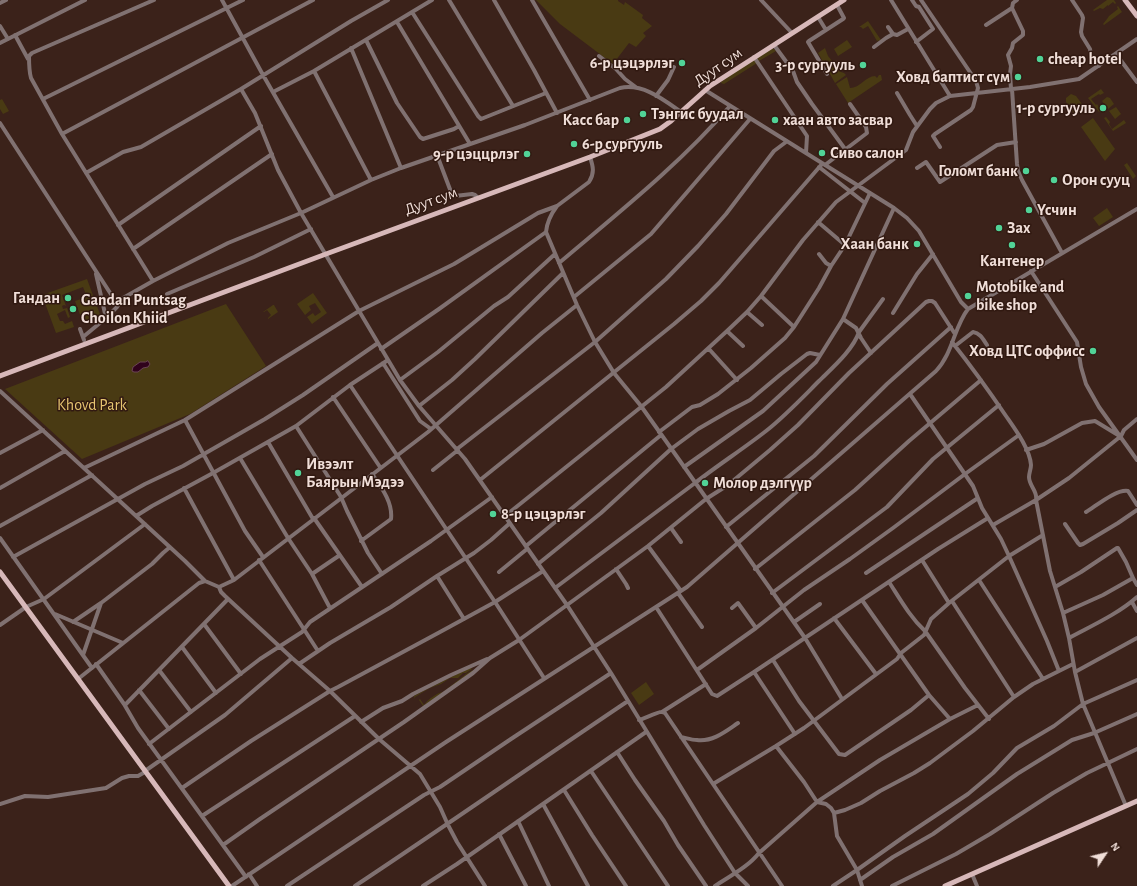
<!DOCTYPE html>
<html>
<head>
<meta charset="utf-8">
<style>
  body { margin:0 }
  #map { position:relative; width:1137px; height:886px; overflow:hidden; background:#3b221a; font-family:"Alegreya Sans",sans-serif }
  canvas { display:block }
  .north { position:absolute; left:1085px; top:834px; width:40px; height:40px; -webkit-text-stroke:3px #311911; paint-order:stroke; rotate:55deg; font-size:11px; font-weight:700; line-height:16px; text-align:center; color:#f0ded8 }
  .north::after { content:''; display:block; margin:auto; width:14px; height:18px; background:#f0ded8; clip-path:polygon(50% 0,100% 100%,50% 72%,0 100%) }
</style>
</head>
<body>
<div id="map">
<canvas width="1137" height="886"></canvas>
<div class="north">N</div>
</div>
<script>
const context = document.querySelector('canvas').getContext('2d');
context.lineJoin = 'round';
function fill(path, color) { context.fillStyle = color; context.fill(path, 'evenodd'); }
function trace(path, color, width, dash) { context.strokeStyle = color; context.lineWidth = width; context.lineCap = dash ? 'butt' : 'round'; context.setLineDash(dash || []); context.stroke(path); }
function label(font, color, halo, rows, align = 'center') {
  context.font = font + ' "Alegreya Sans",sans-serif'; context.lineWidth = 3; context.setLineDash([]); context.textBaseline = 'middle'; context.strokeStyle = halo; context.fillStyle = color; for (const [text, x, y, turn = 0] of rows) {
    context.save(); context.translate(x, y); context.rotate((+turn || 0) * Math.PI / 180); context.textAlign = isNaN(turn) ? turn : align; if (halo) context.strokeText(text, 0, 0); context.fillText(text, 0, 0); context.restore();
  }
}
fill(new Path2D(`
  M 536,0 L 618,0 L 618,1 L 624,5 L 625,2 L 643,15 L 642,18 L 652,26 L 643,33 L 646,36 L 636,47 L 629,43 L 613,64 L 560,24 Z
  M 1107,0 L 1114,0 L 1116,3 L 1115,4 L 1113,2 L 1108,6 L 1108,5 L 1103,9 L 1100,8 L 1094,11 L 1093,10 Z
  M 1118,6 L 1122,12 L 1104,25 L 1103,24 L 1107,19 L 1109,16 L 1118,9 L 1117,7 Z
  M 868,21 L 881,40 L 877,41 L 868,26 L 863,29 L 861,27 L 859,27 Z
  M 847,40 L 852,47 L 838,56 L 834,49 Z
  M 825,48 L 828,56 L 841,72 L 844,73 L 846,75 L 835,83 L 818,53 Z
  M 771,49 L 774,49 L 776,51 L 759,61 L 757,58 Z
  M 754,59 L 757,63 L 724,84 L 721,83 L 721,82 Z
  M 879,75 L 881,75 L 882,80 L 848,103 L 836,84 L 847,77 L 850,88 C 860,88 866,76 875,76 L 877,78 Z
  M 1101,89 L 1104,93 L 1100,95 L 1099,94 L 1091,99 L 1096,105 L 1097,104 L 1101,110 L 1099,112 L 1088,98 Z
  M 1071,94 L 1076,96 L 1085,108 L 1075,115 L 1066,102 L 1066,98 Z
  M 1107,97 L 1110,98 L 1114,104 L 1108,109 L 1102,101 Z
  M 2,99 L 9,111 L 3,114 L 0,109 L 0,100 Z
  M 1116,107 L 1121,114 L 1115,119 L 1109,111 Z
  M 1106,117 L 1110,122 L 1109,124 L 1112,129 L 1124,120 L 1126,123 L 1113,131 L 1104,118 Z
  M 1093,118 L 1115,149 L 1105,161 L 1081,127 Z
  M 1127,163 L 1136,176 L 1133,179 L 1124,165 Z
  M 1107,208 L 1113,217 L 1099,226 L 1093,218 Z
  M 87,279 L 101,317 L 83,323 L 75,301 L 87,297 L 83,287 L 62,295 L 66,306 L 64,305 L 62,306 L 63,309 L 67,308 L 70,317 L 68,318 L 65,310 L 57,314 L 60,321 L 63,321 L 65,324 L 72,321 L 74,327 L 56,333 L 42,295 Z
  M 313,293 L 327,313 L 312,324 L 307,317 L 313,313 L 315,316 L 321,312 L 315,303 L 309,306 L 311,310 L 305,315 L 297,304 Z
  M 226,304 L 266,366 L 190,414 L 82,459 L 5,389 Z
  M 273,305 L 274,305 L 278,312 L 268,319 L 268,318 L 271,315 L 267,310 L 264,312 L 263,312 Z
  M 471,668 L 472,669 L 466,673 L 463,673 L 458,678 L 450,678 L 441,684 L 430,688 L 415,697 L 415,699 L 414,696 L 467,669 Z
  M 473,670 L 472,672 L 423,706 L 419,700 L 420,699 L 424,705 C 428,699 437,693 443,692 L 466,674 Z
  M 646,682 L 654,694 L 639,705 L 631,693 Z`), '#493a13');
const water = new Path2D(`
  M 148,361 L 150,364 L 148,367 L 143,368 L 138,372 L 134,372 L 132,371 L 133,367 L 140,362 L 145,362 Z`);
fill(water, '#30021c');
trace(water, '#6a4454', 1);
trace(new Path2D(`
  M 222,0 L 263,75 L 333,197
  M 449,0 L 513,106
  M 494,0 L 534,70 L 557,113
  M 532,0 L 590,100
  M 761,0 L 792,33
  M 891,0 L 950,96
  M 912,0 L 916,6 L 919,7 L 933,29 L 916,42
  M 921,0 L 976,81 L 978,88 L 973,107 L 971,110 L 935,134 L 933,136 L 940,147
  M 1072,0 L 1082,15 L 1083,18 L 1081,32 L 1082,36 L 1090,49 L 1091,55 L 1099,66
  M 0,3 L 6,0
  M 412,12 L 478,116 L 481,119 L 546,93
  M 818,17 L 826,30 L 843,19 L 844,18 L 837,5
  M 397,22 L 470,144
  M 986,25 L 1012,8
  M 0,26 L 8,39
  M 888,27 L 893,34 L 897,35 L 908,29
  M 826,30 L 809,41 L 808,42 L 827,74
  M 15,35 L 28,59
  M 366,40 L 397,103 L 420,137 L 423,139 L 454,129 L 459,126
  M 0,43 L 85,0
  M 774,45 L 793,71 L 797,82 L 812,104 L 845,149
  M 874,47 L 886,38 L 893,34
  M 351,48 L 401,168
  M 1116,54 L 1137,82
  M 599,56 L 616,69 L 625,79 L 637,88
  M 754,57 L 807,136 L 806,153
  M 314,71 L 371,180
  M 1011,89 L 1010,74 L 1011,66 L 1008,55 L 1012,48 L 1013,43 L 1023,35 L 1023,31 L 1012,8 L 1013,3 L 1017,0
  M 1012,89 L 1017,164 L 1018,171 L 1022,180 L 1062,253
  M 705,90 L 894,208 L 907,218 L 919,231 L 961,302 L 968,309
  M 273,92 L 314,71 L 432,0
  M 897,93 L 910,115 L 917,126
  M 656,96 L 668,80 L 674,67
  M 43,99 L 243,0
  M 681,112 C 664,100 643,83 620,88 L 525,125 L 401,168 L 371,180 L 301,213 L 400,380 L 419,406 L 465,459 L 567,605 L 611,673 L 704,825 L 735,873 L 748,886
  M 0,123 L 116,302 L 153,281 L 228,243 L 301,213 L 278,170 L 255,113 L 241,89
  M 62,134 L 313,0
  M 437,155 L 451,192 L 455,196 L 472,194 L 475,195 L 478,198
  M 825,165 L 867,133 L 866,127 L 850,104
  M 819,167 L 865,203
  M 917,168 L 926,162 L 940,182 L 997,145 L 1016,142
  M 86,173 L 123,152 L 141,147 L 241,89 L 351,21 L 388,0
  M 557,206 C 551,214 547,221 546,232 L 577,305 L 595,342 L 614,373 L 641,406 L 668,444 L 805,638 L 842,699
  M 818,222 L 845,245
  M 118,225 L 261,126
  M 133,249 L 272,154
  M 819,254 L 826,263 L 831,266
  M 559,263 C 618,213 679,165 730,106
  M 1031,271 L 1077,342 L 1081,367 L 1086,384 L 1099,407 L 1137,460
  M 153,281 L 62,134 L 31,78 C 29,71 29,64 29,56 L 32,53 L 154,0
  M 167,294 L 254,257 L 311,229
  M 761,296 L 794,327
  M 574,297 L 651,234 L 750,119
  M 747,312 L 762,325
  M 893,313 L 917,274 L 933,254
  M 106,318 L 117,307 L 121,300
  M 843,319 L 856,328 L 861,338 L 871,353
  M 80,329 L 84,340
  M 727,331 L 743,346
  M 83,337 L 106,318 L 96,274
  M 952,342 C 971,366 989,391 1006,416 C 1015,429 1030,449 1031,465 C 1031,469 1029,473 1029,477 C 1029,486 1038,491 1036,500 L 1050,571 L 1063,613 L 1069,638 L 1075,672 L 1083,704 L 1126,806
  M 955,346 L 973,332 C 980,333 983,339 987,345
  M 381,349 L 439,309 L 546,232
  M 709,349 L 737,380
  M 383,363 L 420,421 L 431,429
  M 400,380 L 438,352 L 494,306 L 508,297 L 555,254
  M 350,385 L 495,602 L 544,678
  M 0,391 L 185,561 L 205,581 L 219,587 L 221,592 L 225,596 L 292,658 L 330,691 L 379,739 L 420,774 L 440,807 L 448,825 L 457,842 L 485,886
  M 910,394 L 973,486 L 982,508 L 1001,539 L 1009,556 L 1047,641 L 1059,671
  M 333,397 L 380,467
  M 419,406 L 452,380 L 475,359 L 563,273
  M 185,420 L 245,531 L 263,557
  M 296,426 L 341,497 L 347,511 L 368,553 L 382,574
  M 659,432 L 692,407 L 700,405 L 718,394 L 751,368 L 785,338 L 794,327 L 819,288 L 831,266 L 845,245 L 870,193
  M 268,442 L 313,519
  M 457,449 L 595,342 L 666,279 L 698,246 L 726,214 L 774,151 L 786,142
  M 1026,450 L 1044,444 L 1082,423 L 1095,421 L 1118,435
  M 0,453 L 43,430
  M 240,458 L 288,538 L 312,574 L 330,608
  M 684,467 L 763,411 L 816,362 L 843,319 L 894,208
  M 84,468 L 185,420 L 359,311 L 454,264 L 538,213 L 557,206 L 589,182 C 595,173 593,166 590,157
  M 433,470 L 458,450
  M 480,480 L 674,324 L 701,301 L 719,283 L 822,164
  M 0,488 L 65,451
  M 184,488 L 234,580
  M 1086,512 C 1096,506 1116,489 1128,491 L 1137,505
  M 136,516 L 152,506 L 213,473 L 296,426 L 350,385 L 388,360
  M 505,516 L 666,387 L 727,331 L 747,312 L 761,296 L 803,240 L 836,202 L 906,150 L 913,132 L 930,109 L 936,103 L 950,96 L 1030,87 L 1079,79 L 1137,39
  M 314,518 L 362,587
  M 1065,524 L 1078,543 L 1080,545 L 1083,544 L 1118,523 L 1137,510
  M 993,525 L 1036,500 L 1069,478 L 1121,436 L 1124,430 L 1137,419
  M 0,526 L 92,475
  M 726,527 L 814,456 L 887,384 L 951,327
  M 671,528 L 681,542
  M 0,538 L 92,668
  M 361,541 L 391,519 C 393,502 381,487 372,474
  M 526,546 L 661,435
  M 648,546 L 681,591
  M 13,557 L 145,484 L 183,466 L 265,419 L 303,395 L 378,343
  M 259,560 L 318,651
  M 922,560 L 949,603
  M 538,564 L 601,513 L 671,449 L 698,429 L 729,411 L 750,400 L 781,374 L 807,354 L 810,353 L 820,355
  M 616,569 L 626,584 L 628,588
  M 755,569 L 855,490 L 909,441 L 981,380
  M 499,572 L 527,549
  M 866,573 L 978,498
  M 312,574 L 340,555
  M 437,576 L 464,619
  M 979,580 L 1043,679
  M 889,582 C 900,599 910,617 925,631 L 965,688 L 989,719
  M 219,587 L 234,580 L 428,432 L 542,333 L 577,305
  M 1055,587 L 1081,572 L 1117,548 L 1118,548 L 1126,562 L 1133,578
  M 555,588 C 602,553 648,518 695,483 C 718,465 743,449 766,431 C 785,416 802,398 819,381 C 832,368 853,350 859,332 L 883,299
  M 678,593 L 702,627
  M 772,593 L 887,507 L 933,459 L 999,405
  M 862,600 L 929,695 L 950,719
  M 952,601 L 1014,697
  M 1132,602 L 1137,611
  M 656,607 L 712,694 L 717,696 L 754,672 L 938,549 L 988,518
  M 732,608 L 738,603 L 756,628
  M 1063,613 L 1103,595 L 1133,578 L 1137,585
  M 55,614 L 123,643
  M 834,618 L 876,674
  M 73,622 L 101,603 L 152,564 L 163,553 L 170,547
  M 794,622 L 820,604
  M 204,624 L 241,674
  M 0,625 L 26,607 L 44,599 L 145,524
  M 1069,638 C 1091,626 1118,614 1137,597
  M 182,647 L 216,693
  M 83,655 L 101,603
  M 773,660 L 799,701 L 839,754 L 845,755 L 911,710 L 929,695
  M 96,664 L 124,704 L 138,728 L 246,877
  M 299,664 L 330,643 L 391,607 L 437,576 L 474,553 L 491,540 L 510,523
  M 159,670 L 191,712
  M 697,670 L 756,628 L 804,590 L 850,559 L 893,528 L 965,474 L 1019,435
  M 754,672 L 795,734
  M 1075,672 L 1137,638
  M 78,679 L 199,583 L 205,581
  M 139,690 L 169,729
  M 125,705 L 228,599
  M 662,712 L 706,684
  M 639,720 C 643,719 660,711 662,712 C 663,712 664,713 665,713 L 782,886
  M 361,722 L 383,708 L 402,701 L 413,694 L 451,675 L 487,659
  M 681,737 C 686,738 692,740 697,740 C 713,742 726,731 738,723
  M 149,744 L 260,659 L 302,632 L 310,622 L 431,541 L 492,497
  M 776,746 L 804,782 L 817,802 L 826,804 L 831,808 L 834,813 L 837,836 L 857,870 L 862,886
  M 617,752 L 635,780 L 664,821 L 678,845 L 706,886
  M 145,771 L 225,715 L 292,658
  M 591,771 L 668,886
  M 713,784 L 776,746 L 804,728 L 897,659 L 901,653 L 924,635 L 931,619 L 949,603 L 1009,556 L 1043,535
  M 182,788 L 251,741 L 330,691 L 338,687 L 440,632 L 495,602 L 543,571
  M 564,790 L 592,835 L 626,886
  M 0,804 L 25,796 L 48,797 L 106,788 L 122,778 L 129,776 L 138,776 L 145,772
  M 543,804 L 588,886
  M 834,813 L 845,810 L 861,803 L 880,791 L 914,773 L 930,763 L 973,731 L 1014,697 L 1033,684 L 1073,664
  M 202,816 L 355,716
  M 518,821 L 549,886
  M 499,834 L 526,886
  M 223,845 L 260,819 L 404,722 L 473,673 L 490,658 L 519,640 L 648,546 L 706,499 L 728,485 L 770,450 L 798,425 L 849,373 L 926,302 L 929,301 L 932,301 L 935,303 L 955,334
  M 249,874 L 257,886
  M 972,874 L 977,886
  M 860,880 L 893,857 L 933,834 L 1017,774 L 1072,740 L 1094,733 L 1137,714
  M 232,886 L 446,742 L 687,587 L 936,371 C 953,353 954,327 968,309 L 1137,209
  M 287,886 L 424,795 L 440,787 L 511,739 L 611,673
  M 355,886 C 447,825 537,762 628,701
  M 423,886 L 457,864 L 646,732
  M 715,886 C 730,876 748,867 759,853 L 817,802 L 880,760 L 950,719 L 978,705
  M 833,886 L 857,870 L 905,836 L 968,794 L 993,773 L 1017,748 L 1054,726 L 1083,704 L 1137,680
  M 892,886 L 956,854 L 990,834 L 1053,793 L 1087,773 L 1137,749`), '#807171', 4);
trace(new Path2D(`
  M 1125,0 L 1137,16
  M 0,376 L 326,254 L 590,157 L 660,129 L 671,121 L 710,86 L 844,0
  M 0,572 L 229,886
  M 945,886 L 1137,801`), '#d7b8b9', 5);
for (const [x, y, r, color] of [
  [1040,59,4,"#51d397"],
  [682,63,4,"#51d397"],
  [863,65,4,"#51d397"],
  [1018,77,4,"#51d397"],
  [1103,108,4,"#51d397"],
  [643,114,4,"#51d397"],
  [627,120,4,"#51d397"],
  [775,120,4,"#51d397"],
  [574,144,4,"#51d397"],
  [822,153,4,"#51d397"],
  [527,154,4,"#51d397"],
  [1026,171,4,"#51d397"],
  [1054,180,4,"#51d397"],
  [1029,210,4,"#51d397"],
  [999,228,4,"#51d397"],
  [917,244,4,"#51d397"],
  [1012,245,4,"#51d397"],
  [968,296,4,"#51d397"],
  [68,298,4,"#51d397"],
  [73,309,4,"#51d397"],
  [1093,351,4,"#51d397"],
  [298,473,4,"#51d397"],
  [705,483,4,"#51d397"],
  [493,514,4,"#51d397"]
]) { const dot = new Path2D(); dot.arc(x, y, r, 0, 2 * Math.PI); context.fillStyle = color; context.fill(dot); trace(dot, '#311911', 1.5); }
label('bold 16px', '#f0ded8', '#311911', [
  ["cheap hotel",1048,59],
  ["6-р цэцэрлэг",674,63,"right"],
  ["3-р сургууль",855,65,"right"],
  ["Ховд баптист сүм",1010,77,"right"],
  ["1-р сургууль",1095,108,"right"],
  ["Тэнгис буудал",651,114],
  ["Касс бар",619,120,"right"],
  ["хаан авто засвар",783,120],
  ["6-р сургууль",582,144],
  ["Сиво салон",830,153],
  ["9-р цэццрлэг",519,154,"right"],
  ["Голомт банк",1018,171,"right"],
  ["Орон сууц",1062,180],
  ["Үсчин",1037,210],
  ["Зах",1007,228],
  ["Хаан банк",909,244,"right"],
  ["Кантенер",1012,261,"center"],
  ["Motobike and",976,287],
  ["bike shop",976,305],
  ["Гандан",60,298,"right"],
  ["Gandan Puntsag",81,300],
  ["Choilon Khiid",81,318],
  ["Ховд ЦТС оффисс",1085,351,"right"],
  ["Ивээлт",306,464],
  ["Баярын Мэдээ",306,482],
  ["Молор дэлгүүр",713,483],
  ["8-р цэцэрлэг",501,514]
], 'left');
label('16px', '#f0ded8', '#311911', [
  ["Дуут сум",718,67,-35],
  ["Дуут сум",431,201,-20]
]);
label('16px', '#e6c470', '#311911', [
  ["Khovd Park",92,405]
]);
</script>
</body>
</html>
